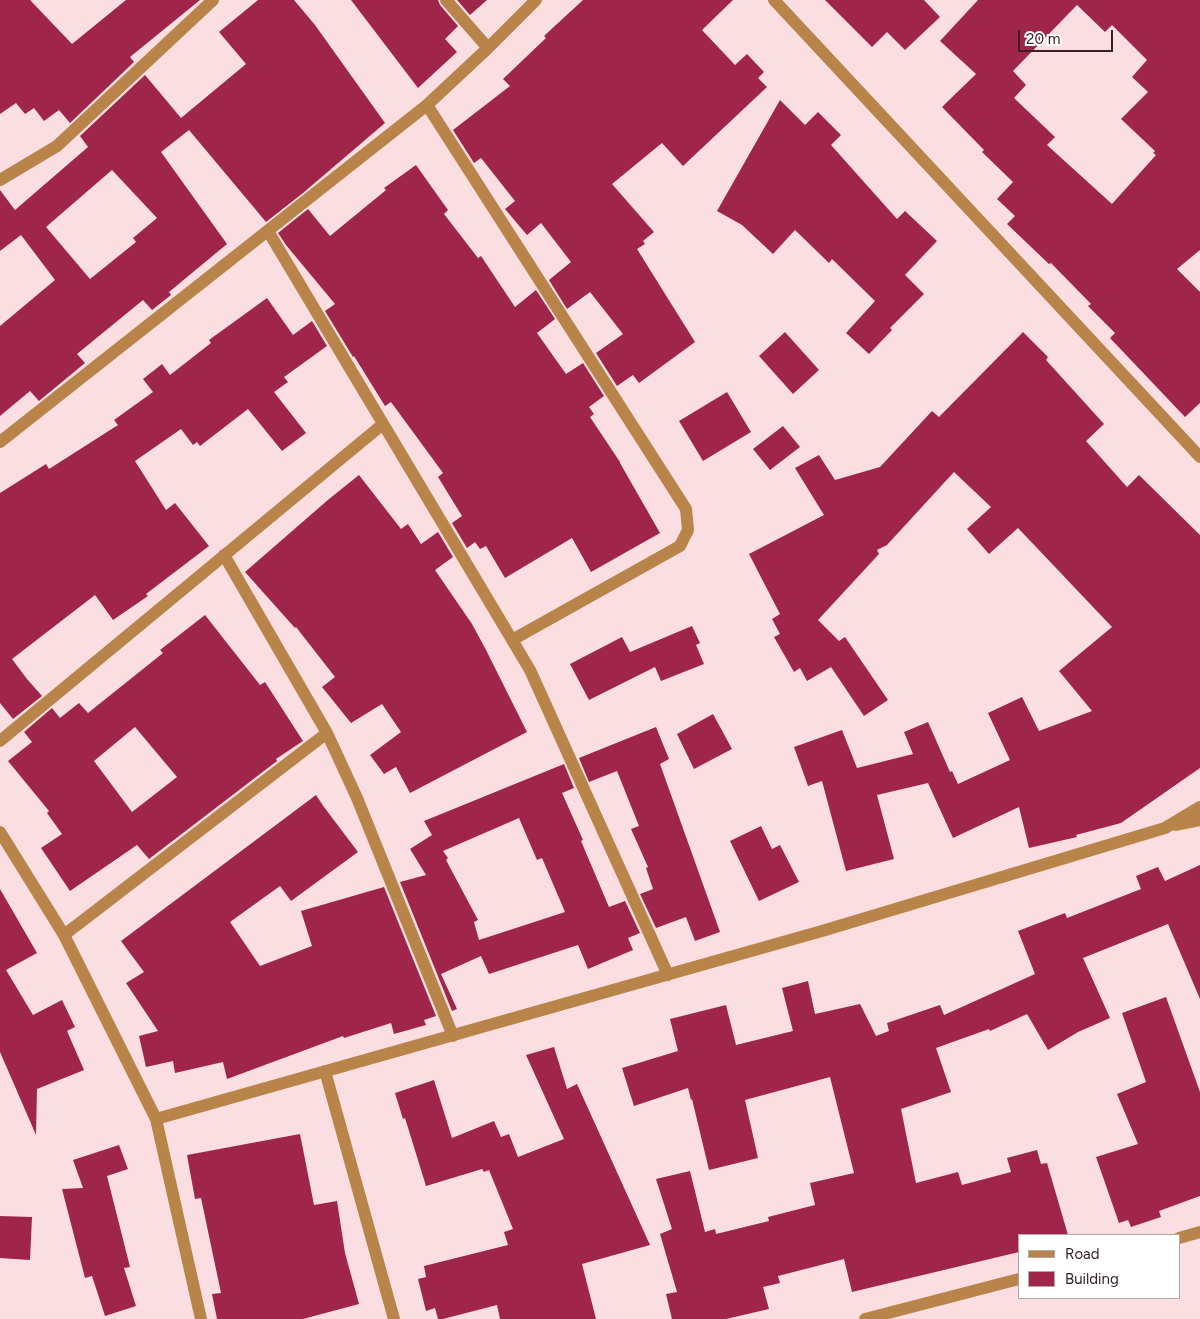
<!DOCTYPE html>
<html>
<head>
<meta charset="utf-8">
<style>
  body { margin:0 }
  #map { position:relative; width:1200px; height:1319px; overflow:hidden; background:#fbdee2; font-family:Figtree,sans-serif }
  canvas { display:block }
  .legend { position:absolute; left:1018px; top:1234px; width:162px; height:65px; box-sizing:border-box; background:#fff; border:1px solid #b0a6a8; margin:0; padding:6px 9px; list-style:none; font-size:15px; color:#3a2025 }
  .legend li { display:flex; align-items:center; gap:10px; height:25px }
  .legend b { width:25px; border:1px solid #b0a6a8 }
  .scale { position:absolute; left:1018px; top:30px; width:95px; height:22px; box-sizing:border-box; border:2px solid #3a2025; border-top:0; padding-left:6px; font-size:15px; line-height:18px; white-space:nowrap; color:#3a2025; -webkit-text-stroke:4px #fff; paint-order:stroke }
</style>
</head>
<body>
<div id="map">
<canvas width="1200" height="1319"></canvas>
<ul class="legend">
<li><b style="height:6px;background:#b88449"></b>Road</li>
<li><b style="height:14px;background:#a0254b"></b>Building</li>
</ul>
<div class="scale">20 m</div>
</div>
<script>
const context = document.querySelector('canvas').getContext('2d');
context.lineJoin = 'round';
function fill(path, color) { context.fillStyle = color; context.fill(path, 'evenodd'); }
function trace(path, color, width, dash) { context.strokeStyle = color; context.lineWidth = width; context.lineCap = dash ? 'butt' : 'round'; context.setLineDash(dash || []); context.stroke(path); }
fill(new Path2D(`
  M 0,0 L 30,0 L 72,44 L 126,0 L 200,0 L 130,57 L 134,62 L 70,123 L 59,110 L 44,121 L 34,108 L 25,114 L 16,103 L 0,114 Z
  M 258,0 L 294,0 L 315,25 L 385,123 L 303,193 L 266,222 L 189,130 L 161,152 L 227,244 L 169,292 L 171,295 L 152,310 L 143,300 L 77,354 L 85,363 L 39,401 L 30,391 L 0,416 L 0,326 L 55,280 L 21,235 L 0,251 L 0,190 L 15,210 L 88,147 L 80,136 L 145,75 L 181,118 L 246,64 L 219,32 ZM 112,170 L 157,218 L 133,238 L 136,242 L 90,279 L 46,227 Z
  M 351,0 L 438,0 L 440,5 L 458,26 L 445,39 L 457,52 L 418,88 Z
  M 457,0 L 487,0 L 470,15 Z
  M 583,0 L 733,0 L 702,30 L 735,65 L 747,54 L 764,72 L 758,78 L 767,87 L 683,166 L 662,143 L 612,184 L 654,232 L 643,241 L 645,244 L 637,249 L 695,342 L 639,383 L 633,375 L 617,386 L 596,353 L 623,334 L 590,292 L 567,309 L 549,280 L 571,262 L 541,223 L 527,235 L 505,209 L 515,201 L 481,158 L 474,163 L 453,130 L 510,86 L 503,79 L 546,38 L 544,36 Z
  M 825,0 L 924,0 L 940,17 L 905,50 L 887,32 L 872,47 Z
  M 978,0 L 1200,0 L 1200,250 L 1177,269 L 1200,292 L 1200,403 L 1185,417 L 1110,338 L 1115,333 L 1088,306 L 1091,304 L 1051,263 L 1049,264 L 1007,224 L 1015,216 L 997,199 L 1013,182 L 982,152 L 984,150 L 942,107 L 976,74 L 940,41 ZM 1077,5 L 1105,32 L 1112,25 L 1147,60 L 1132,77 L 1148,92 L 1121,119 L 1155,151 L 1153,153 L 1156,155 L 1112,204 L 1047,145 L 1055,137 L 1014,98 L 1026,85 L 1013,71 Z
  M 780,100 L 805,125 L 818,112 L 841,135 L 831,145 L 897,219 L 905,211 L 937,241 L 905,275 L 924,294 L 890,328 L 892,330 L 869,354 L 846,333 L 875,301 L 832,259 L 829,263 L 795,230 L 773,254 L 742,225 L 717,211 Z
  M 416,165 L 448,210 L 444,214 L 478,258 L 481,256 L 515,307 L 536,290 L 555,319 L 537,333 L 566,374 L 583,363 L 604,396 L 589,407 L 594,414 L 590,417 L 620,462 L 620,463 L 660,533 L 591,572 L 572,538 L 505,578 L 486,546 L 480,549 L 475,542 L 467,548 L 452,523 L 462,516 L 438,477 L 443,473 L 391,402 L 385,406 L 354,356 L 353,357 L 325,311 L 335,304 L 286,245 L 278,233 L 308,209 L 330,236 L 386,190 L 384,188 Z
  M 267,298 L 293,335 L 312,321 L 327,346 L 284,377 L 288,382 L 274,392 L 306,433 L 282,451 L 248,409 L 200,446 L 197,442 L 193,445 L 181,429 L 135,461 L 166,510 L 175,503 L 209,546 L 146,594 L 148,596 L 113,620 L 95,595 L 12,659 L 27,679 L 42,696 L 13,719 L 0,703 L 0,493 L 46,464 L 49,469 L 118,425 L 114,420 L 153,392 L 143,379 L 162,364 L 170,375 L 211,343 L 209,340 Z
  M 785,332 L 819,370 L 793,394 L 759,356 Z
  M 1023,332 L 1048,357 L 1046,360 L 1104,424 L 1086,441 L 1127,487 L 1139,475 L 1200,535 L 1200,768 L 1121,823 L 1076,835 L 1077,837 L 1029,848 L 1019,807 L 953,838 L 928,783 L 877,795 L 894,859 L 846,871 L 822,781 L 808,786 L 794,747 L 842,730 L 857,768 L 913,754 L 904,732 L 928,722 L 950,772 L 952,771 L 958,784 L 1010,760 L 988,713 L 1022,697 L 1039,731 L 1092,711 L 1059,671 L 1112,627 L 1018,528 L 989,554 L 967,529 L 991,507 L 954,472 L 887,545 L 877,550 L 879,554 L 818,620 L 839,641 L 845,637 L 888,700 L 864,716 L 831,667 L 807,681 L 800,668 L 794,672 L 774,637 L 780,634 L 772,619 L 780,614 L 749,554 L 824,515 L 795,468 L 819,455 L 835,480 L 880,467 L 932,411 L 939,417 Z
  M 727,392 L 751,432 L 703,461 L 679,421 Z
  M 783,426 L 800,447 L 770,470 L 753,449 Z
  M 359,475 L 401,529 L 408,524 L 421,544 L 438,532 L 453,557 L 435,570 L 472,624 L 485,648 L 527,732 L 410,793 L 396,767 L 384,774 L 370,755 L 401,732 L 382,704 L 351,723 L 322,687 L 335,677 L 296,627 L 295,628 L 245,572 L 329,499 Z
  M 205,615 L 260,685 L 265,682 L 303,741 L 276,759 L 277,761 L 149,859 L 137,845 L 70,891 L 41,848 L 62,834 L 47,813 L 49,811 L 8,761 L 32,742 L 24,732 L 52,708 L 60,718 L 79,703 L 88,713 L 163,653 L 160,650 ZM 135,727 L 177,777 L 132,812 L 94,761 Z
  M 692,626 L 700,643 L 696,645 L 704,664 L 661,681 L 655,667 L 589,700 L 570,664 L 622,637 L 630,652 Z
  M 713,714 L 732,749 L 694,769 L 677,734 Z
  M 656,727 L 669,759 L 660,764 L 720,932 L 695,941 L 686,917 L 656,928 L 640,894 L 653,889 L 646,868 L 648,867 L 631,829 L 639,826 L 617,771 L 589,782 L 579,758 Z
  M 564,764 L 574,788 L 562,793 L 583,840 L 581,841 L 609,907 L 625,901 L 640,933 L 628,938 L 633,950 L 588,969 L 578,945 L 489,974 L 481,956 L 441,974 L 457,1009 L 452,1011 L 400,882 L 426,875 L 410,849 L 432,835 L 424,821 ZM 519,818 L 537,860 L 542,858 L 565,912 L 479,940 L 474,922 L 478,920 L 446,860 L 448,858 L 443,851 Z
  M 316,795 L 324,807 L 358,852 L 291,901 L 280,886 L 230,922 L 260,966 L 312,946 L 301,911 L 384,887 L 436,1016 L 424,1020 L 426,1025 L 394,1034 L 391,1023 L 344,1038 L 343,1036 L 227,1079 L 223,1062 L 175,1073 L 173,1061 L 146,1067 L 139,1036 L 158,1031 L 126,983 L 144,972 L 121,941 Z
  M 761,826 L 772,849 L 780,845 L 799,882 L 759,901 L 730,841 Z
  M 1200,865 L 1200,999 L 1168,924 L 1083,958 L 1110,1018 L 1078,1032 L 1048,1050 L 1027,1014 L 990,1031 L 989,1029 L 936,1048 L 951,1092 L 901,1109 L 916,1183 L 958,1172 L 962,1185 L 1011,1172 L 1007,1158 L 1037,1150 L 1041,1164 L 1047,1163 L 1068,1235 L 1019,1235 L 1019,1252 L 852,1292 L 844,1259 L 778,1276 L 780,1283 L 763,1287 L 769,1309 L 726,1319 L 672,1319 L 666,1294 L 677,1292 L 660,1234 L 672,1229 L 656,1179 L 690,1171 L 705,1232 L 715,1229 L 716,1234 L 769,1221 L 768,1217 L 815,1205 L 810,1183 L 854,1173 L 830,1077 L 745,1100 L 758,1158 L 709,1170 L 692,1099 L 691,1100 L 688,1088 L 634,1106 L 622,1068 L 678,1051 L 670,1019 L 726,1005 L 736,1045 L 793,1031 L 782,988 L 808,981 L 815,1014 L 860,1004 L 876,1036 L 889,1031 L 887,1023 L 940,1005 L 944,1015 L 1035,974 L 1018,931 L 1065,913 L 1067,918 L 1141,889 L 1136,876 L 1158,867 L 1165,881 Z
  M 0,889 L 37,953 L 6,970 L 33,1015 L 62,1000 L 75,1027 L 67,1031 L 84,1070 L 37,1089 L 36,1135 L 0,1052 Z
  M 1166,997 L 1200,1092 L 1200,1196 L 1159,1211 L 1161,1217 L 1131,1227 L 1128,1220 L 1119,1223 L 1096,1157 L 1138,1144 L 1117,1094 L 1146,1082 L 1122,1013 Z
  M 554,1047 L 567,1089 L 577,1084 L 650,1245 L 582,1264 L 596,1319 L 500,1319 L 497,1305 L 443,1319 L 438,1319 L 435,1308 L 426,1311 L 418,1279 L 426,1277 L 424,1266 L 508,1245 L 504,1232 L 513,1229 L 489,1170 L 484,1172 L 482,1169 L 426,1186 L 405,1118 L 403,1119 L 395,1093 L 434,1080 L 452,1138 L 494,1121 L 501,1137 L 509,1134 L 518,1157 L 564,1139 L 526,1055 Z
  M 300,1134 L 314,1205 L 337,1201 L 345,1253 L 359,1304 L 303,1319 L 217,1319 L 212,1294 L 221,1293 L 201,1198 L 195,1199 L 187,1155 Z
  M 119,1145 L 128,1169 L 107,1176 L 130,1267 L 124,1268 L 136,1306 L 105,1316 L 92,1276 L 85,1278 L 62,1189 L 83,1188 L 73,1160 Z
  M 0,1216 L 32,1217 L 30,1260 L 0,1258 Z`), '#a0254b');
trace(new Path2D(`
  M 446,0 L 488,48
  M 774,0 L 1200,457
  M 427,105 L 686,509 L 688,530 L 680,546 L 512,640
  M 0,180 L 57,146 L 213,0
  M 268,231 L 530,670 L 668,975
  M 0,442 L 427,105 L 488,48 L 536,0
  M 224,555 L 327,733 L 357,798 L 453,1036
  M 0,741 L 383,424
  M 1176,825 L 1200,820
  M 0,832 L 64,935 L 156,1119 L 201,1319
  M 64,935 L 327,733
  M 325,1071 L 394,1319
  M 156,1119 L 822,931 L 1165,828 L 1200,807
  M 1179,1238 L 1200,1232
  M 865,1319 L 1019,1279`), '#b88449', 12);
</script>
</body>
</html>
